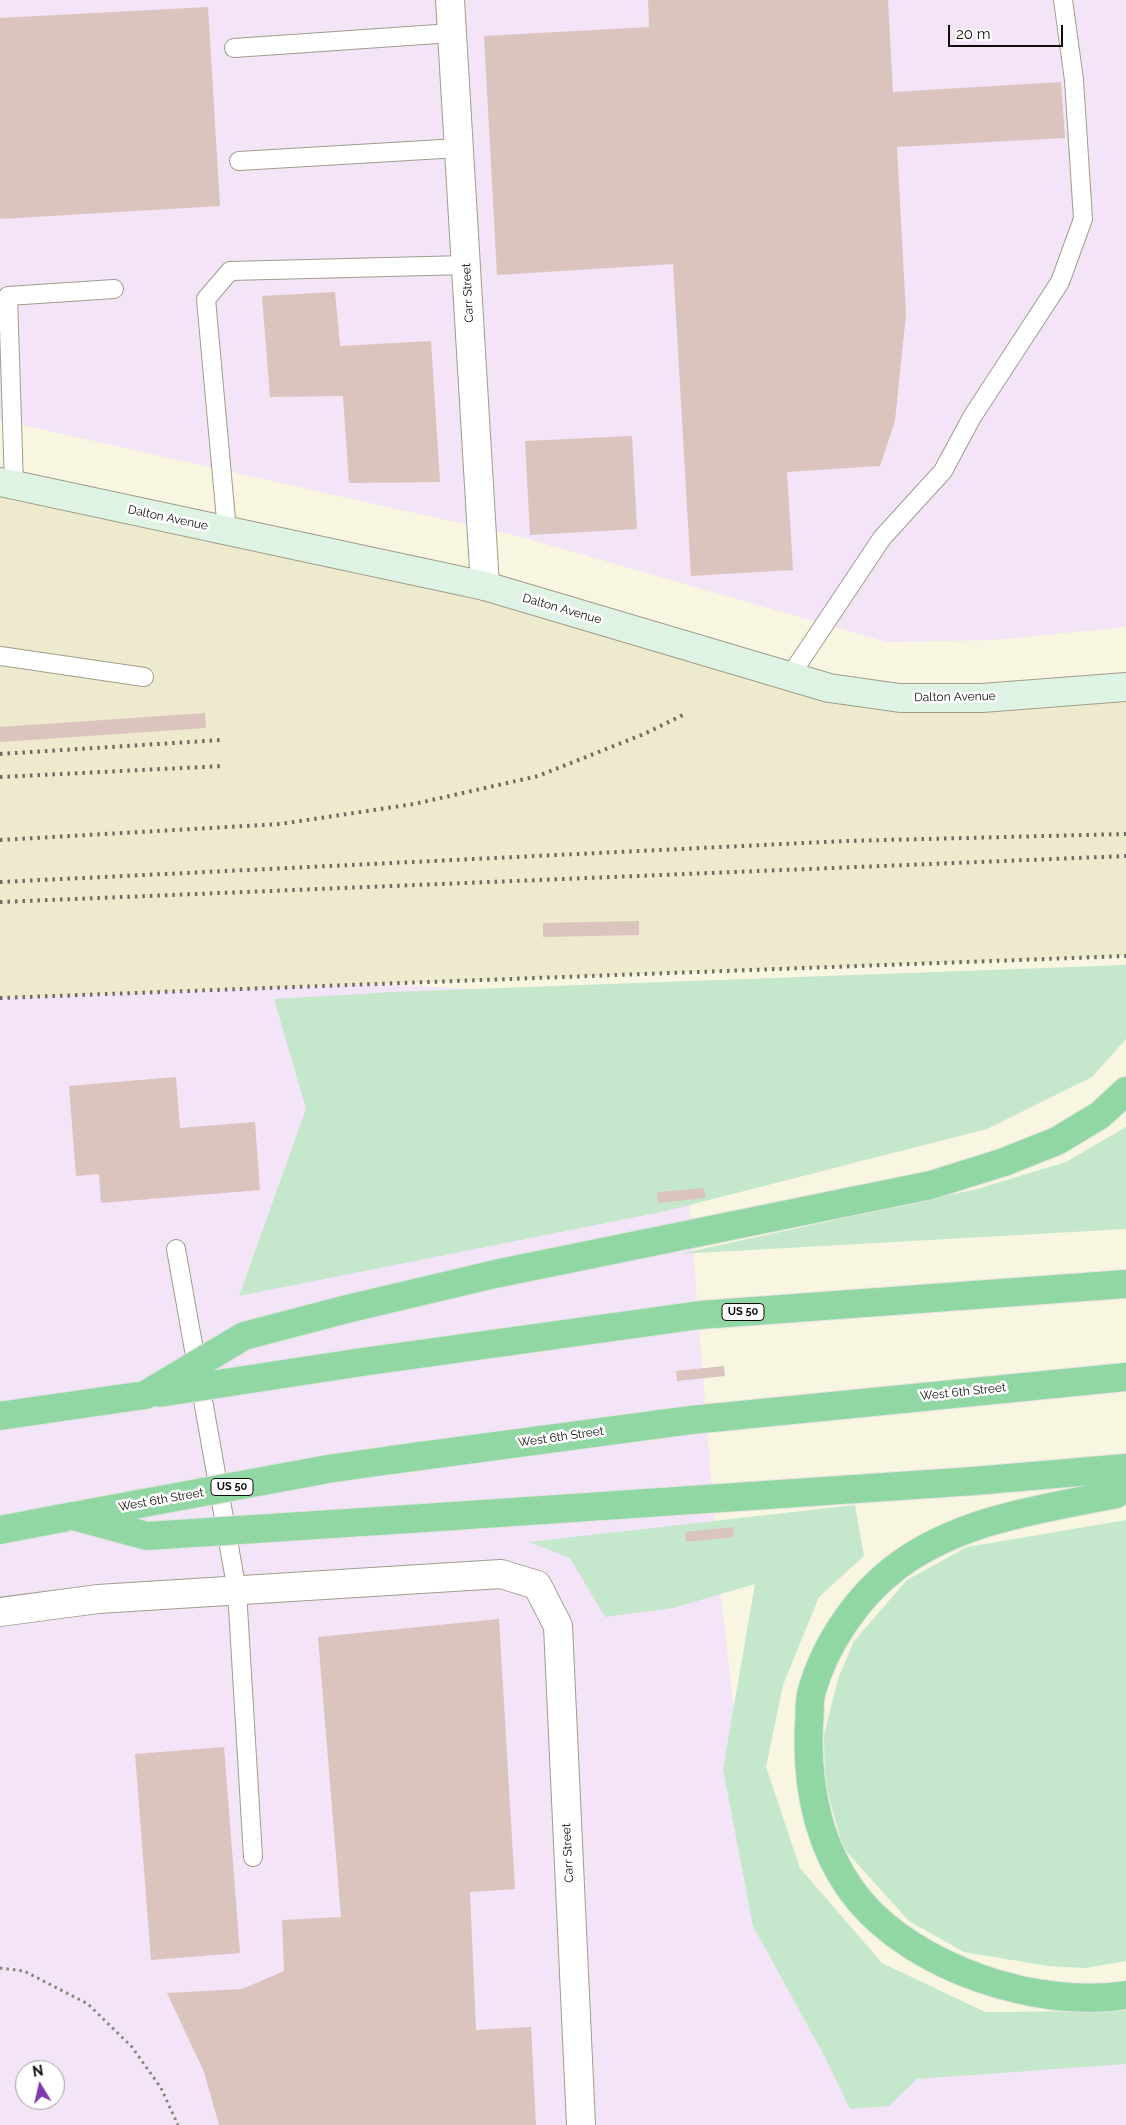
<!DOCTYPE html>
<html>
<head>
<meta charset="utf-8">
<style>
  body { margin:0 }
  #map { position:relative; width:1126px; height:2125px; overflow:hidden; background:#f8f5e0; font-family:Raleway,sans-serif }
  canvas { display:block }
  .north { position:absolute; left:15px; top:2060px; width:50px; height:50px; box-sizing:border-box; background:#fff; border:1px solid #9f9f9c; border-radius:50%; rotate:351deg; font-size:14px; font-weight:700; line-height:20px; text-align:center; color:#0f0e08 }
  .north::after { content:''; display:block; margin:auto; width:18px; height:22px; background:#813aad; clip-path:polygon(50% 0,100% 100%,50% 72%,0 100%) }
  .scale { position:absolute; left:948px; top:25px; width:115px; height:22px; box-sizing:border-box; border:2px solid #0f0e08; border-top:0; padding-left:6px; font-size:15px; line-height:18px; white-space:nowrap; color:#0f0e08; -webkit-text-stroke:4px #fff; paint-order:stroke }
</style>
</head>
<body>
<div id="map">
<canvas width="1126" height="2125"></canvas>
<div class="north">N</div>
<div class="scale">20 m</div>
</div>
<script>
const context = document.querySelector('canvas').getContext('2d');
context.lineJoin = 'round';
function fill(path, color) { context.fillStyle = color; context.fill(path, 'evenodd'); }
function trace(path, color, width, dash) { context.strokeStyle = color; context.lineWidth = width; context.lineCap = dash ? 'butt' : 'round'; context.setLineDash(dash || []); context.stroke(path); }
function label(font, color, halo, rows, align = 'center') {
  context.font = font + ' Raleway,sans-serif'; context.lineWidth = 5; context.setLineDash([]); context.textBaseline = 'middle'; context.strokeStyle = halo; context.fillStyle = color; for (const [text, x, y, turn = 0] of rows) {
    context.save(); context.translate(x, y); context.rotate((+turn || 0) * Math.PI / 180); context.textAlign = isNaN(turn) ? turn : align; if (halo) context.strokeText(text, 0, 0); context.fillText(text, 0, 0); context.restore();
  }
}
fill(new Path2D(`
  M 0,0 L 1126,0 L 1126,627 L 994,640 L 887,642 L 518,536 L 0,420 Z
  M 371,984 L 646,997 L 684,1134 L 719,1580 L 741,1769 L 898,2035 L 1126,2022 L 1126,2125 L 0,2125 L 0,998 ZM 25,2070 L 55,2070 L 55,2100 L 25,2100 Z`), '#f3e4f7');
fill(new Path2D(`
  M 0,481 L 485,586 L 829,688 L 1126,687 L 1126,956 L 0,998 Z`), '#eeeace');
fill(new Path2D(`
  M 1126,965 L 1126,1039 L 1092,1077 L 987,1129 L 666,1211 L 239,1296 L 306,1109 L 274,999 L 392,992 Z
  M 1126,1127 L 1126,1229 L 679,1254 L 977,1189 L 1066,1162 Z
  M 855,1505 L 864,1556 L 819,1597 L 783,1685 L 766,1767 L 800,1868 L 882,1963 L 985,2012 L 1126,2011 L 1126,2064 L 917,2079 L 889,2106 L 850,2109 L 825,2057 L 753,1926 L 723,1769 L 755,1584 L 673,1608 L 605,1617 L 570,1558 L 529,1542 Z
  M 1126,1520 L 1126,1961 L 1086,1968 L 1048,1966 L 964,1952 L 909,1921 L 843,1848 L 825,1783 L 824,1735 L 838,1679 L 854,1641 L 907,1580 L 967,1547 Z`), '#c5e8cd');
fill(new Path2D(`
  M 648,0 L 888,0 L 893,92 L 1061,82 L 1065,138 L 897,147 L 906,314 L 895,421 L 880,466 L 787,472 L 793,570 L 691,576 L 673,264 L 497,275 L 484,36 L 649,27 Z
  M 208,7 L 220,206 L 0,219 L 0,18 Z
  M 335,292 L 340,346 L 431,341 L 440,482 L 349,483 L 343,396 L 270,397 L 262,296 Z
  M 632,436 L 637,529 L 530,535 L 525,441 Z
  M 205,713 L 206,728 L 0,742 L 0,727 Z
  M 639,921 L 639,935 L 543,937 L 543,923 Z
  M 176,1077 L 180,1128 L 255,1122 L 260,1190 L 101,1203 L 99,1174 L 76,1176 L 69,1086 Z
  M 704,1188 L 706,1198 L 658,1203 L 657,1192 Z
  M 724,1366 L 725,1376 L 677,1381 L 676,1371 Z
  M 733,1527 L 734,1537 L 686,1542 L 685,1532 Z
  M 499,1619 L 515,1889 L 470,1892 L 476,2030 L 531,2027 L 536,2125 L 219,2125 L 204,2072 L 167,1993 L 242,1989 L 284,1971 L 282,1920 L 341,1917 L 318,1637 Z
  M 224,1747 L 240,1953 L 151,1960 L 135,1754 Z`), '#dbc4be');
const lane = new Path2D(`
  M 234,48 L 452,33
  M 239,161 L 459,148
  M 14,485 L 8,296 L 114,289
  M 227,531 L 206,299 L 230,271 L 466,265
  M 0,656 L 144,677
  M 790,676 L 882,538 L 943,471 L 972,417 L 1060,282 L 1083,219 L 1074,80 L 1063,0
  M 176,1249 L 237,1591 L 253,1857`);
const street = new Path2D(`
  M 450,0 L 485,586
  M 0,1612 L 98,1599 L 501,1574 L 537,1585 L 558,1626 L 581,2125`);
const secondary = new Path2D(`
  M 0,482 L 485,586 L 829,688 L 900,698 L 982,698 L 1126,687`);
const highway = new Path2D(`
  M 347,1309 L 495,1274 L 931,1185 L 1004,1162 L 1057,1141 L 1100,1115 L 1126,1091
  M 362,1362 L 700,1315 L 1126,1284
  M 0,1416 L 145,1395
  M 391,1460 L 691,1420 L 1126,1377
  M 1126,1486 L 1116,1494 C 1042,1509 962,1519 899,1565 C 858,1595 824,1645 811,1694 C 809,1704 810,1716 809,1726 C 806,1788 819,1851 859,1900 C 916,1969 1038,2009 1126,1995
  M 409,1519 L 974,1481 L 1126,1468
  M 0,1530 L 73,1516`);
trace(lane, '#a09d8a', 20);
trace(street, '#a09d8a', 30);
trace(secondary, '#a09d8a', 30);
trace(highway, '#e2e2e1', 30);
trace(new Path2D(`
  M 0,1968 L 24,1971 L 88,2004 L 132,2047 L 161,2088 L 178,2125`), '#878577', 3, [2.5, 4]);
trace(lane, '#fff', 18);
trace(street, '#fff', 28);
trace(secondary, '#def3e4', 28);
trace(highway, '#91d7a4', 28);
trace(new Path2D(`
  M 0,754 L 221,740
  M 0,777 L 223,766
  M 0,840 L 280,824 L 414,804 L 538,776 L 644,734 L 685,714
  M 0,882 L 845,841 L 1126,834
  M 0,902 L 1126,856
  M 0,998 L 1126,956`), '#6f6d61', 4, [2.5, 5]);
const highwayBridge = new Path2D(`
  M 159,1393 L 362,1362
  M 145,1395 L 244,1336 L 347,1309
  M 79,1515 L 328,1469 L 391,1460
  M 73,1516 L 147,1536 L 409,1519`);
trace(highwayBridge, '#e2e2e1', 30, []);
trace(highwayBridge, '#91d7a4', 28);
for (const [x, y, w] of [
  [743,1312,42],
  [232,1487,42]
]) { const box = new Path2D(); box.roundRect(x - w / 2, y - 8.5, w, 17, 4); context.fillStyle = '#fff'; context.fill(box); trace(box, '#0f0e08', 1); }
label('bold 11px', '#0f0e08', null, [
  ["US 50",743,1312],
  ["US 50",232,1487]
]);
label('12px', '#0f0e08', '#fff', [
  ["Carr Street",468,293,-93],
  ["Dalton Avenue",168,518,12],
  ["Dalton Avenue",562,609,16],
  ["Dalton Avenue",955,697,-1],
  ["West 6th Street",963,1392,-6],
  ["West 6th Street",561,1437,-8],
  ["West 6th Street",161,1500,-10],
  ["Carr Street",568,1853,-93]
]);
</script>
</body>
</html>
